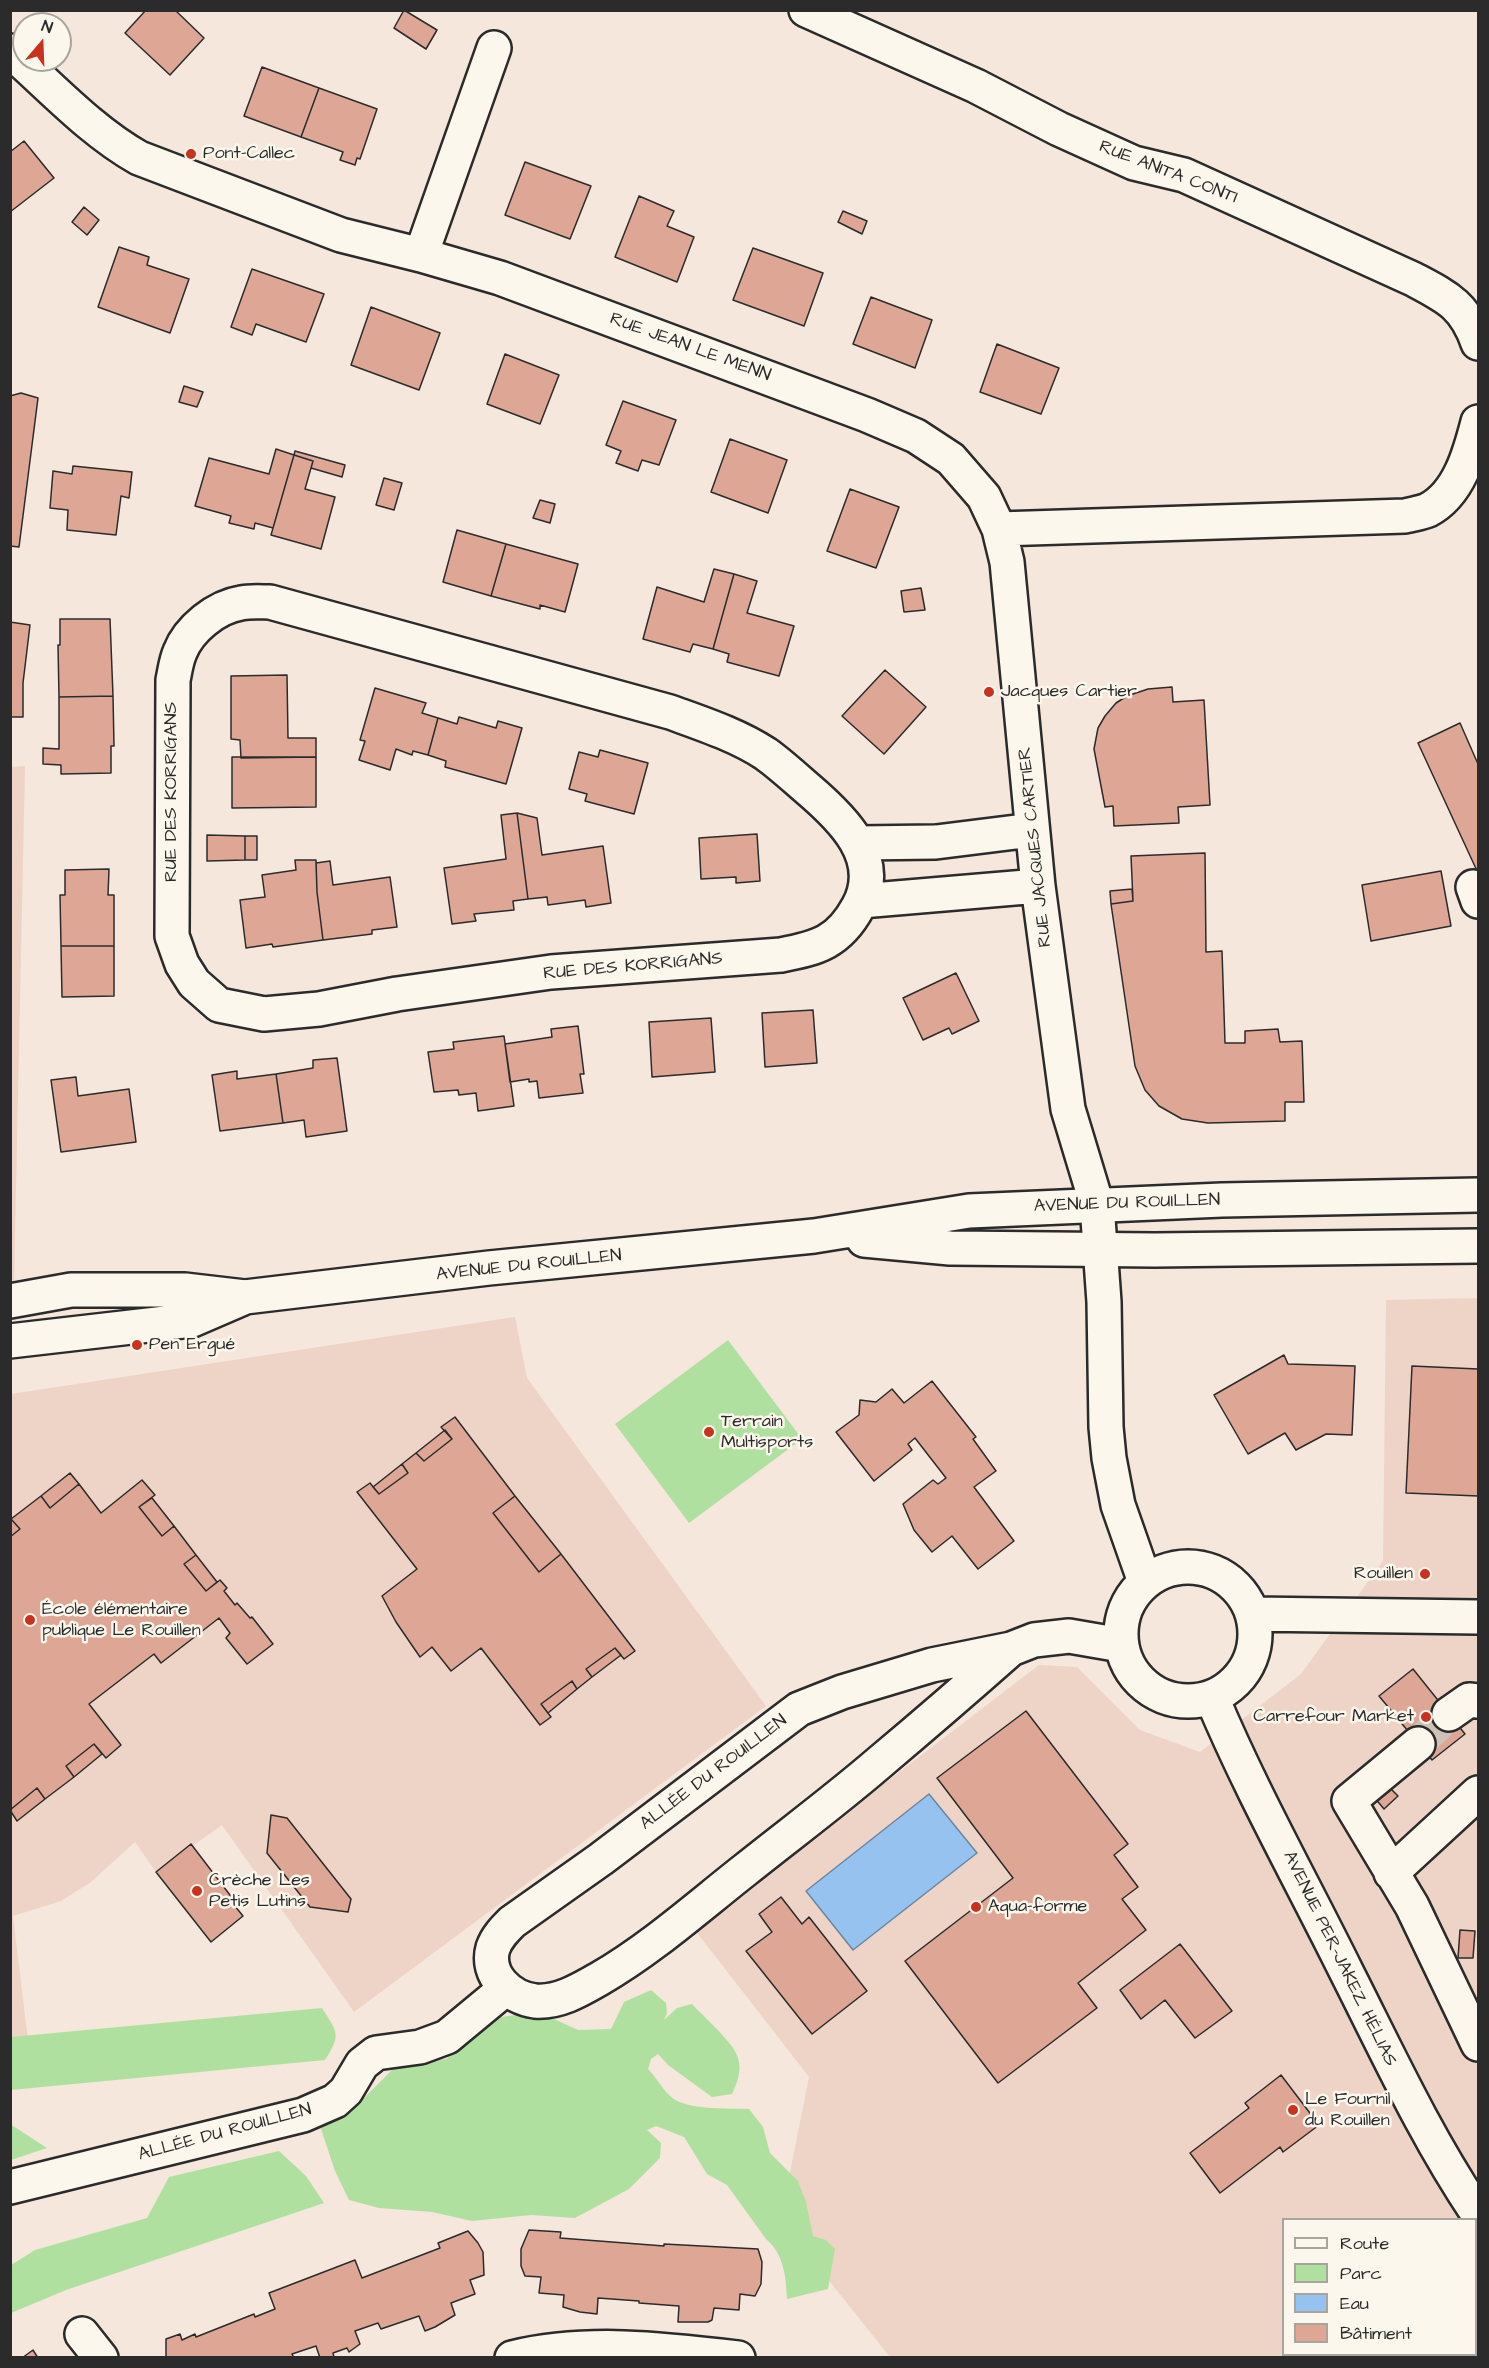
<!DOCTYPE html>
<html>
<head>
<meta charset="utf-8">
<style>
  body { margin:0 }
  #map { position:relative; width:1489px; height:2368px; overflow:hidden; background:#f5e7db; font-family:"Architects Daughter",sans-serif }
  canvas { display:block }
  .frame { position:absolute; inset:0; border:12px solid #2b2b2b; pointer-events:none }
  .legend { position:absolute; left:1282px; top:2218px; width:195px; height:138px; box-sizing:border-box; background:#fbf7ec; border:2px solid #a8a59f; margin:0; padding:8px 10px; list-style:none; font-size:18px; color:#2b2b2b }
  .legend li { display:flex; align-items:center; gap:12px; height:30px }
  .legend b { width:30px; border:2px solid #a8a59f }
  .north { position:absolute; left:12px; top:12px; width:60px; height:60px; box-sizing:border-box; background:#fbf7ec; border:2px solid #a8a59f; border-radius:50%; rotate:19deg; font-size:16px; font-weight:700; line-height:24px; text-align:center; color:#2b2b2b }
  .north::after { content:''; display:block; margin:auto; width:21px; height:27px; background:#c8321e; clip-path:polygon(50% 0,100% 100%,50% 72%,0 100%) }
</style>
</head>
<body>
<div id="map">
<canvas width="1489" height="2368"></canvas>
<div class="frame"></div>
<ul class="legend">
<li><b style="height:8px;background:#fbf7ec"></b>Route</li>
<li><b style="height:16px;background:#b0e0a0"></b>Parc</li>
<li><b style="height:16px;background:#96c2ef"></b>Eau</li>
<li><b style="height:16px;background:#dea795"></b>Bâtiment</li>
</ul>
<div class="north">N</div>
</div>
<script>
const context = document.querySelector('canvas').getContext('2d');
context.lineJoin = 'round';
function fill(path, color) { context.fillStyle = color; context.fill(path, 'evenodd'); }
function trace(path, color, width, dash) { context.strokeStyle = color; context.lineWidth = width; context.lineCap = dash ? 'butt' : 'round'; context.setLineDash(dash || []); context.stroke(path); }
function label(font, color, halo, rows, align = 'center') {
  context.font = font + ' "Architects Daughter",sans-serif'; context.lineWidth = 5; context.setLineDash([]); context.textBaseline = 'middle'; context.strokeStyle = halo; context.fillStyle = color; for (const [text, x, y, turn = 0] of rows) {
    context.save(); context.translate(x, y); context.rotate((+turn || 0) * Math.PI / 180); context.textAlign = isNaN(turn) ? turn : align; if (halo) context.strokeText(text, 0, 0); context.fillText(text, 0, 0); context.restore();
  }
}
fill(new Path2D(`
  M 25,766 L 14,1283 L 11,1283 L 10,767 Z
  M 1478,1298 L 1478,2357 L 890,2357 L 799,2243 L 771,2232 L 790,2172 L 809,2077 L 694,1929 L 1039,1665 L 1077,1667 L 1140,1730 L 1200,1752 L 1301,1674 L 1383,1561 L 1386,1300 ZM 1284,2220 L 1476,2220 L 1476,2354 L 1284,2354 Z
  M 515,1317 L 527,1378 L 766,1706 L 354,2012 L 222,1825 L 156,1872 L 135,1842 L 91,1882 L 61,1901 L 13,1916 L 32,2073 L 11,2074 L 11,1394 Z`), '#eed4c6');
fill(new Path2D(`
  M 728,1340 L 802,1439 L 689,1523 L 615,1424 Z
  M 651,1990 L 666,2003 L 667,2013 L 664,2020 L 677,2008 L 692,2004 C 703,2016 735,2044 738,2058 C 742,2071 737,2083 732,2094 L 712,2097 L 668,2065 L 658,2054 L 651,2059 L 648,2069 C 656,2077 661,2087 669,2095 C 684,2111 728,2108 749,2109 L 763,2127 L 770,2153 L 798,2181 L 806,2202 L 813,2236 L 826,2240 L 835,2249 L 828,2289 L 787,2299 C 786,2277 784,2254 766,2239 L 727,2185 L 707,2174 L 684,2137 L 656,2126 L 647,2130 L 661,2143 L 660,2158 L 629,2189 L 575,2218 L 531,2215 L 472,2221 L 432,2212 L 379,2208 L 349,2200 L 335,2171 L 320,2126 L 346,2107 L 365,2097 L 395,2067 L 422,2061 L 446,2059 L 501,2017 L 539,2012 L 578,2030 L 611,2029 L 624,2002 Z
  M 322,2008 C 337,2032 342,2034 325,2060 L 11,2090 L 11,2037 Z
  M 10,2124 L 47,2148 L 11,2160 Z
  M 279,2151 L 306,2176 L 324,2203 L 66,2290 L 11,2313 L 11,2265 L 35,2250 L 147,2218 L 169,2177 Z`), '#b0e0a0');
const water = new Path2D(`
  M 929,1794 L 977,1853 L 853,1950 L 806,1891 Z`);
fill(water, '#96c2ef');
trace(water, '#6b86a1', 1.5);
const building = new Path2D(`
  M 146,10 L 175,10 L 204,38 L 170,75 L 125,33 Z
  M 404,10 L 437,30 L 426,49 L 394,28 Z
  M 262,67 L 319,88 L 301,137 L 244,116 Z
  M 319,88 L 377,109 L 360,159 L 357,158 L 355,165 L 340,160 L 343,152 L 301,137 Z
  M 24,141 L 54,178 L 10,212 L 10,152 Z
  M 525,162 L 591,186 L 570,239 L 505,215 Z
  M 639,196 L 674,211 L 667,226 L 694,237 L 677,282 L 615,257 Z
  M 84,207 L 99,220 L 87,235 L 72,222 Z
  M 843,211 L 867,221 L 862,234 L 838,222 Z
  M 119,247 L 149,257 L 147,265 L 189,279 L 170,333 L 98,307 Z
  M 753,248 L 823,273 L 804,326 L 733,300 Z
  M 252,269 L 324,294 L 306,342 L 256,324 L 252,335 L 231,327 Z
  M 871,297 L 932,320 L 915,368 L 853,344 Z
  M 371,307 L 440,333 L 419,390 L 351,365 Z
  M 997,344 L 1059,368 L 1041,414 L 980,392 Z
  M 505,354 L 559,375 L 540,424 L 487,404 Z
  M 184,386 L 203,392 L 197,407 L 179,402 Z
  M 21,393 L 38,398 L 19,547 L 10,546 L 10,396 Z
  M 623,401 L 676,420 L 659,465 L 642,460 L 638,471 L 616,463 L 621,451 L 606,445 Z
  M 730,439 L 787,460 L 768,513 L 711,492 Z
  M 276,449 L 294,455 L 273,528 L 255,523 L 254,529 L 229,523 L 231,516 L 195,506 L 209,458 L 269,474 Z
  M 295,451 L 345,465 L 342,477 L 311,468 L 313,461 L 294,455 Z
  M 294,455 L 313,461 L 305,489 L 335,497 L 321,549 L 271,535 Z
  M 73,466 L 132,472 L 129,498 L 121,496 L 116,535 L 67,530 L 68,510 L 50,508 L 53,471 L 72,474 Z
  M 384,478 L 402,483 L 394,510 L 376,505 Z
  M 850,489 L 899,507 L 876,568 L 827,551 Z
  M 540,500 L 555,504 L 550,523 L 533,518 Z
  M 457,530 L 506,544 L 491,596 L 443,582 Z
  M 506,544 L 578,564 L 565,612 L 540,605 L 540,609 L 491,596 Z
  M 714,569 L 734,574 L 713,649 L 693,644 L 690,652 L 643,639 L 657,587 L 704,602 Z
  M 734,574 L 757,581 L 747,613 L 794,626 L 779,676 L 727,662 L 729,654 L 713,649 Z
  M 921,588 L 925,610 L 904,612 L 901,591 Z
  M 60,619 L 110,619 L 113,696 L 59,697 L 58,645 L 60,645 Z
  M 10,622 L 30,625 L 23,683 L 23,717 L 10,717 Z
  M 885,670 L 926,707 L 884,754 L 842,716 Z
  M 287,675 L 288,738 L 316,738 L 316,757 L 241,758 L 240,740 L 231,739 L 231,676 Z
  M 1172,687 L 1173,702 L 1204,700 L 1210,805 L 1178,807 L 1179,823 L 1114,826 L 1113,806 L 1105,807 L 1094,749 L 1098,728 L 1105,716 L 1116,703 L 1127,696 L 1148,689 Z
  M 375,688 L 426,703 L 422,713 L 438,718 L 428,755 L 413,751 L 412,755 L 396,749 L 390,770 L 359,760 L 365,741 L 360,740 Z
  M 113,696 L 114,746 L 111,746 L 111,773 L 61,774 L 61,765 L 43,764 L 43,748 L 59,749 L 59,697 Z
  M 459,717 L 496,728 L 498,721 L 522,728 L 506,784 L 445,767 L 446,761 L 428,755 L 438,718 L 457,724 Z
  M 1460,723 L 1478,764 L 1478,873 L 1418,743 Z
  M 600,750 L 648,763 L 634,814 L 585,801 L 587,794 L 569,789 L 579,752 L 598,757 Z
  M 232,757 L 316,757 L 316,807 L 232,808 Z
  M 517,813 L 528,899 L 513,901 L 514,910 L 474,914 L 476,921 L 452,924 L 444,868 L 506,859 L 501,815 Z
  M 517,813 L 537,818 L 542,855 L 603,846 L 611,903 L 586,907 L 585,900 L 548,905 L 547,897 L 528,899 Z
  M 757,834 L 760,881 L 736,883 L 736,877 L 701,879 L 699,838 Z
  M 207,835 L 245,836 L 245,860 L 207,861 Z
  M 245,836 L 257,836 L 257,860 L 245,860 Z
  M 1205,853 L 1206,952 L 1222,951 L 1225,1043 L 1245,1043 L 1245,1031 L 1278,1029 L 1280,1042 L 1302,1041 L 1304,1102 L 1285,1102 L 1285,1121 L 1208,1123 L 1182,1119 L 1159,1106 L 1145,1090 L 1135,1066 L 1111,904 L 1133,901 L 1131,856 Z
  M 295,860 L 316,860 L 317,892 L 323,940 L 273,947 L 272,944 L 246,948 L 240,900 L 265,897 L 262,875 L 296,870 Z
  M 330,861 L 333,885 L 390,877 L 397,927 L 372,930 L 372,934 L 323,940 L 317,892 L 316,863 Z
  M 109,869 L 108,895 L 114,895 L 114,946 L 61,946 L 60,895 L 65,895 L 65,870 Z
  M 1441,871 L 1451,926 L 1371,941 L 1362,885 Z
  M 1132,889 L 1133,901 L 1111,904 L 1110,891 Z
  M 61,946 L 114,946 L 114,996 L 62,997 Z
  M 956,973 L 979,1021 L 952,1034 L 949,1028 L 923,1040 L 903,998 Z
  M 813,1010 L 817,1063 L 765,1067 L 762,1013 Z
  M 711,1018 L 715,1072 L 652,1077 L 649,1022 Z
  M 578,1026 L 584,1074 L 580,1074 L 583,1093 L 539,1098 L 537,1081 L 529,1082 L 529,1079 L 510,1082 L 505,1044 L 552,1037 L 551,1029 Z
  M 504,1036 L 514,1106 L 478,1111 L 476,1093 L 459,1095 L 458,1090 L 434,1092 L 428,1052 L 454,1049 L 453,1042 Z
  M 337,1058 L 347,1131 L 306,1137 L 304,1120 L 283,1123 L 276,1074 L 313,1068 L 313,1060 Z
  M 237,1071 L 237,1079 L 276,1074 L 283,1123 L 220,1131 L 212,1075 Z
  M 76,1077 L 78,1096 L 129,1089 L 136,1142 L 61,1152 L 51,1080 Z
  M 1284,1355 L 1288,1364 L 1355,1366 L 1352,1435 L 1326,1434 L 1296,1450 L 1285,1433 L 1248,1454 L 1214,1395 Z
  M 1412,1366 L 1478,1369 L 1478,1496 L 1406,1493 Z
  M 932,1381 L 976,1437 L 973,1439 L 996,1471 L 974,1487 L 1014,1541 L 978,1569 L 952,1536 L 932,1552 L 914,1530 L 903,1504 L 933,1480 L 938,1484 L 946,1478 L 915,1438 L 908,1444 L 912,1450 L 874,1481 L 836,1432 L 859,1415 L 860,1400 L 876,1402 L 892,1389 L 904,1403 Z
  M 455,1417 L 515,1496 L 493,1513 L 539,1572 L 561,1554 L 635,1651 L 624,1659 L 615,1648 L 586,1669 L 592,1677 L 577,1689 L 572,1681 L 541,1704 L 551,1717 L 540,1725 L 481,1648 L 451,1671 L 432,1647 L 420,1657 L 396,1622 L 382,1596 L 417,1569 L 357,1492 L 370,1483 L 379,1494 L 408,1473 L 402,1464 L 416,1453 L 424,1461 L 452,1439 L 441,1427 Z
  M 445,1430 L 452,1439 L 424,1461 L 416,1453 Z
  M 402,1464 L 408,1473 L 379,1494 L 373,1487 Z
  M 70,1473 L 79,1484 L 50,1508 L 41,1496 Z
  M 142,1480 L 155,1495 L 139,1507 L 162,1536 L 174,1526 L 196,1555 L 184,1564 L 206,1591 L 220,1580 L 227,1588 L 224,1591 L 235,1605 L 237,1603 L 250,1618 L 252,1617 L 273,1644 L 247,1664 L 226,1638 L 230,1633 L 219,1618 L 161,1663 L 154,1654 L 89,1704 L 121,1745 L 106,1758 L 94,1744 L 66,1766 L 74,1777 L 45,1799 L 37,1788 L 10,1810 L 10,1537 L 20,1529 L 11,1519 L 41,1496 L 50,1508 L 79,1484 L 101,1513 Z
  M 515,1496 L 561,1554 L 539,1572 L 493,1513 Z
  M 152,1498 L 174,1526 L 162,1536 L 139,1507 Z
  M 11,1519 L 20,1529 L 10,1537 L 10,1520 Z
  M 196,1555 L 217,1582 L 206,1591 L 184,1564 Z
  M 615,1648 L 621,1655 L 592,1677 L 586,1669 Z
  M 1413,1669 L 1465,1734 L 1432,1760 L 1379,1696 Z
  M 572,1681 L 577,1689 L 548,1713 L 541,1704 Z
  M 1026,1711 L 1128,1844 L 1114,1855 L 1138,1887 L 1122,1899 L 1146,1930 L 1078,1983 L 1097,2008 L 998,2083 L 905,1961 L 1013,1878 L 937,1778 Z
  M 94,1744 L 102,1754 L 74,1777 L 66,1766 Z
  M 1388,1786 L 1398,1796 L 1384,1809 L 1374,1797 Z
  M 37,1788 L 45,1799 L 17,1821 L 10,1810 Z
  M 271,1815 L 287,1818 L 351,1899 L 348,1912 L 310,1907 L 267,1853 Z
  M 191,1844 L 233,1899 L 230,1900 L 243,1916 L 211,1942 L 156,1872 Z
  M 781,1897 L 802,1924 L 809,1917 L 867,1991 L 812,2034 L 746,1951 L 772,1932 L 759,1914 Z
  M 1460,1930 L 1475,1931 L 1473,1958 L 1458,1958 Z
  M 1180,1944 L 1232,2011 L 1195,2038 L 1165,2000 L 1141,2019 L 1120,1990 Z
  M 1281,2075 L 1319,2125 L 1283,2152 L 1280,2147 L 1220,2193 L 1190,2153 L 1249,2108 L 1245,2103 Z
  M 529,2230 L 561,2232 L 560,2238 L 664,2246 L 664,2244 L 758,2249 L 762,2262 L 761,2284 L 755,2296 L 740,2294 L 739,2310 L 714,2308 L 712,2320 L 708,2322 L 678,2322 L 679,2306 L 639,2303 L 639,2301 L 598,2298 L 597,2314 L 580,2312 L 563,2307 L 564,2295 L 539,2293 L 541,2277 L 525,2276 L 521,2266 L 521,2249 Z
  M 468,2231 L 478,2243 L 483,2252 L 484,2275 L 470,2280 L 475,2294 L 451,2303 L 455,2315 L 435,2327 L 425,2331 L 419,2316 L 381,2329 L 378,2323 L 355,2331 L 360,2344 L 349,2352 L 347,2348 L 333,2353 L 334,2357 L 331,2358 L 320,2358 L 316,2346 L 292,2354 L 294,2358 L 166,2358 L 166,2339 L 180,2334 L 182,2340 L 195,2334 L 196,2337 L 254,2314 L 255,2317 L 275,2309 L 269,2293 L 355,2260 L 362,2278 L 440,2248 L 438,2243 Z
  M 1476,2310 L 1478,2314 L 1478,2358 L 1391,2358 L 1390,2354 L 1476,2354 Z
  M 33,2350 L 38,2358 L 22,2358 Z`);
fill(building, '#dea795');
trace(building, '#2b2b2b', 1.5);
trace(new Path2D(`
  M 1418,1744 L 1449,1714`), '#cdc1b8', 33, [33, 16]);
const minor = new Path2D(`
  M 806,10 L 976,86 L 1059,129 L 1134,163 L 1184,175 L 1413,279 C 1447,297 1465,305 1478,343
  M 10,51 C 51,87 91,131 139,158 L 341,235 L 421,255 L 500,278 L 867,415 L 916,436 L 951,459 L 984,497 L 999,529 L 1007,562 L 1038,886 L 1068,1109 L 1097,1205 L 1104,1302 L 1106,1427 L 1109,1458 L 1118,1505 L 1145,1582
  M 421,255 L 494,48
  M 999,529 L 1405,516 C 1412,514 1421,513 1428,510 C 1459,494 1470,453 1478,422
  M 270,602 L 670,712 C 703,724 737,735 766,754 C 780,764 794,777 808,789 C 842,818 885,859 858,907 C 839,942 818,948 781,955 L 551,972 L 397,994 L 319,1009 L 264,1014 L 219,1005 L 194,983 L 182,964 L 172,936 L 173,680 C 175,671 176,661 180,652 C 189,629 216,607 241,603 C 250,601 261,602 270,602 Z
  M 858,843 L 936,842 L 1032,830
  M 1473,887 L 1478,901
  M 861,901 L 1038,886
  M1121 1634a67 67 0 1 1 134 0a67 67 0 1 1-134 0Z
  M 1252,1614 L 1478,1617
  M 1011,1649 C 968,1687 924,1725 880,1762 C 836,1800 790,1834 745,1870 C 698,1907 651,1949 599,1979 C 580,1990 558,2003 535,2001 C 510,1998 485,1975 493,1948 C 497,1937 504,1930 512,1922 L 601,1859 L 799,1709 L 842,1692 L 932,1665 L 1011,1649 L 1034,1640 L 1069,1636 L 1121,1645
  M 1212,1698 C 1251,1791 1301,1880 1346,1971 C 1388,2054 1426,2137 1478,2214
  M 1449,1714 L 1469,1700 L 1478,1701
  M 1418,1744 L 1349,1801 L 1412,1906 L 1478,2044
  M 1391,1873 L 1478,1793
  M 10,2187 L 303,2115 L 335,2101 L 346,2091 L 362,2064 L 376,2053 L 420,2047 L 447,2037 L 505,1989
  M 82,2334 L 101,2358
  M 512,2358 C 585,2340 663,2349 738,2358`);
const major = new Path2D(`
  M 864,1240 L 950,1248 L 1155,1250 L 1478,1246
  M 10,1301 L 71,1290 L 185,1290 L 245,1297 L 489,1268 L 814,1236 L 969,1211 L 1222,1200 L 1478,1195
  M 10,1341 L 192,1320 L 243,1298`);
trace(minor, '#2b2b2b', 38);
trace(major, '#2b2b2b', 38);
trace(minor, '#fbf7ec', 33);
trace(major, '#fbf7ec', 33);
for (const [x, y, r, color] of [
  [191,154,6,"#c8321e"],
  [989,692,6,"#c8321e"],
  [137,1345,6,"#c8321e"],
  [709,1432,6,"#c8321e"],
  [1425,1574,6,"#c8321e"],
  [30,1620,6,"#c8321e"],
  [1426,1717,6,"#c8321e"],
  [197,1891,6,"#c8321e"],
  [976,1907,6,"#c8321e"],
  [1293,2110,6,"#c8321e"]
]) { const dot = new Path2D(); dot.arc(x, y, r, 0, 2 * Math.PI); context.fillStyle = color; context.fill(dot); trace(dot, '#fbf7ec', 2); }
label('18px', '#2b2b2b', '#fbf7ec', [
  ["Pont-Callec",203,154],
  ["Jacques Cartier",1001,692],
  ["Pen Ergué",149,1345],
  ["Terrain",721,1422],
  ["Multisports",721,1443],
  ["Rouillen",1413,1574,"right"],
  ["École élémentaire",42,1610],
  ["publique Le Rouillen",42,1631],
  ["Carrefour Market",1414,1717,"right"],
  ["Crèche Les",209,1881],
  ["Petis Lutins",209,1902],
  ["Aqua-forme",988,1907],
  ["Le Fournil",1305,2100],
  ["du Rouillen",1305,2121]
], 'left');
label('18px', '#2b2b2b', '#fbf7ec', [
  ["RUE ANITA CONTI",1168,173,21],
  ["RUE JEAN LE MENN",690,348,20],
  ["RUE DES KORRIGANS",172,792,-90],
  ["RUE JACQUES CARTIER",1036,847,-96],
  ["RUE DES KORRIGANS",633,967,-5],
  ["AVENUE DU ROUILLEN",1127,1204,-2],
  ["AVENUE DU ROUILLEN",529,1266,-6],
  ["ALLÉE DU ROUILLEN",714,1773,-37],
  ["AVENUE PER-JAKEZ HÉLIAS",1339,1959,64],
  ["ALLÉE DU ROUILLEN",225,2133,-15]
]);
</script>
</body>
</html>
